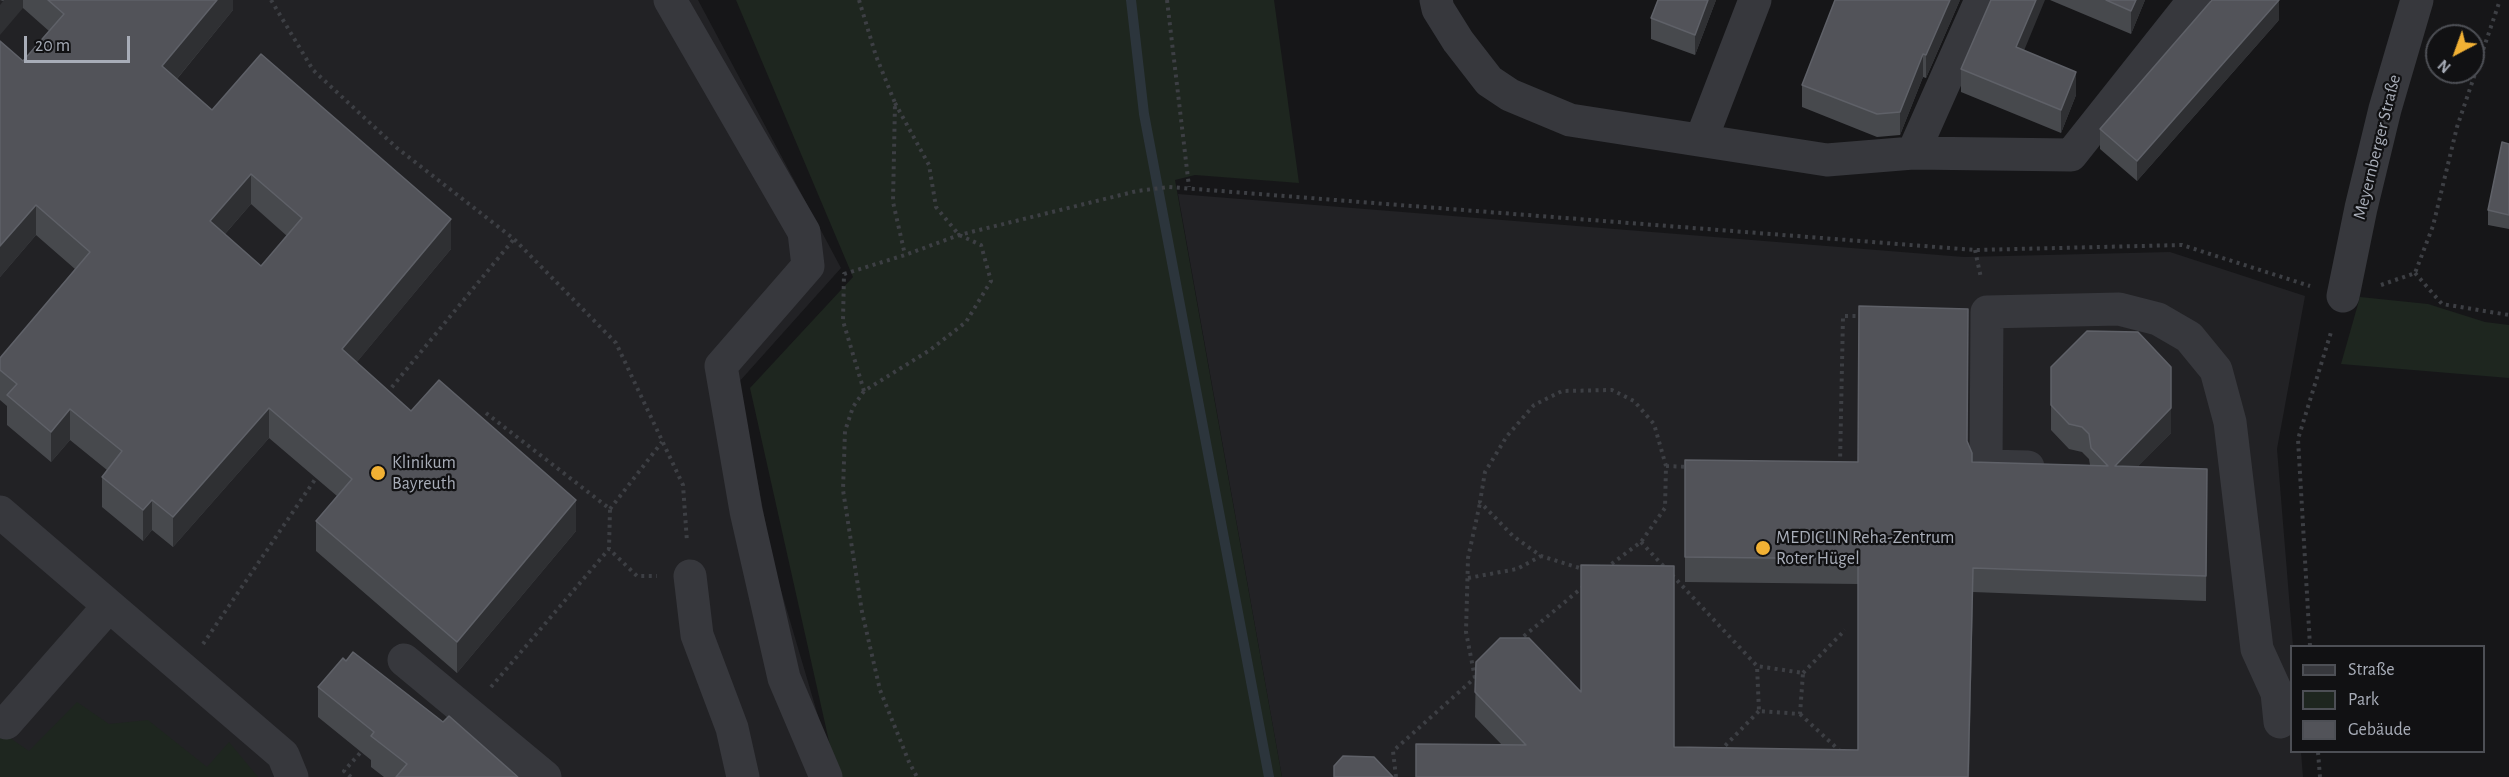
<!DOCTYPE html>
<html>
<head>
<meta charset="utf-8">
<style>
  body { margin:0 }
  #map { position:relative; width:2509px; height:777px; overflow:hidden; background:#161618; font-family:"Alegreya Sans",sans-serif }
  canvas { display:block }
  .legend { position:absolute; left:2290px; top:645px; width:195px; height:108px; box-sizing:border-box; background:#111113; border:2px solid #4d4f55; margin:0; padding:8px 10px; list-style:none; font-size:18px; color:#a8adb8 }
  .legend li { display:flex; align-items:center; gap:12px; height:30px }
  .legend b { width:30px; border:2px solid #4d4f55 }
  .north { position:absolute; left:2425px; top:24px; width:60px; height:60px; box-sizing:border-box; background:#111113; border:2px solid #4d4f55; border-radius:50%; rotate:221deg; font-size:16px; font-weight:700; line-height:24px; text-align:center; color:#a8adb8 }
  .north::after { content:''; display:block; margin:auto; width:21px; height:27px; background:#f2b134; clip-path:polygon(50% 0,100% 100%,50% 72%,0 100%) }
  .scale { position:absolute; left:24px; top:36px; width:106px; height:27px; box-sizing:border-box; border:3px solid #a8adb8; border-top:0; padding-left:8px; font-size:18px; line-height:21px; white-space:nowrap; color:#a8adb8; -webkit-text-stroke:4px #111113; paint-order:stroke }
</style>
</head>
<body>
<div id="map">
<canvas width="2509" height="777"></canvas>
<ul class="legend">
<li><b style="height:8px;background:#37383d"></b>Straße</li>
<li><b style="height:16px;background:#1e261f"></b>Park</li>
<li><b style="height:16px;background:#525359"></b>Gebäude</li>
</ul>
<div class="north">N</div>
<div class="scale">20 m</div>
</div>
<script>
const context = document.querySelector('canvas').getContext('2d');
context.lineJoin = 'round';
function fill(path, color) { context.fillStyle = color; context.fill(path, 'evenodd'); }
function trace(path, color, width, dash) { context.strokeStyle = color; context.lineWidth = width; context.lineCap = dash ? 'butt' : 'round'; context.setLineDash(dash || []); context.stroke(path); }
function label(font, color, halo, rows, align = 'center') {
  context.font = font + ' "Alegreya Sans",sans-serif'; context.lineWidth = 4.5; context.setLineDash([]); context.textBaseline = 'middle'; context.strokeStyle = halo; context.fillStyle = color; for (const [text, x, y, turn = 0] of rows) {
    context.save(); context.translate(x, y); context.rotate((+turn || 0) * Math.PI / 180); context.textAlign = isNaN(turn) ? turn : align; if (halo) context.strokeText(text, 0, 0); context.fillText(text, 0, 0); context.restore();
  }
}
fill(new Path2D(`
  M 0,0 L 698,0 L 841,268 L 739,382 L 773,563 L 836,777 L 0,777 Z
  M 1178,194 L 1964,257 L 2170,252 L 2305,296 L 2277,449 L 2293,646 L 2292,752 L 2301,752 L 2303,777 L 1282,777 Z`), '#222225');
fill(new Path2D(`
  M 736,0 L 1274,0 L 1299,183 L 1195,175 L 1175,180 L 1282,777 L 837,777 L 750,388 L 853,277 Z
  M 2360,297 L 2428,304 L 2485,322 L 2509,325 L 2509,378 L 2341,364 Z
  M 77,702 L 109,724 L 148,720 L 207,767 L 229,742 L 258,777 L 0,777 L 0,731 L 29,751 Z`), '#1e261f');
trace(new Path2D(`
  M 1131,0 L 1144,114 L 1269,777`), '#2c353c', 10);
trace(new Path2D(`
  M 271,0 L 313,70 L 397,148 L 514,239 L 616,343 L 683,485 L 687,542
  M 859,0 L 876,56 L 895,103 L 893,202 L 905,255
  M 1167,0 L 1189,187
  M 895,103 L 929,165 L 936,207 L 959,235 L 981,245 L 991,281 L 966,322 L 930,350 L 864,391 L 853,407 L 845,431 L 843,490 L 862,612 L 880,690 L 909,762 L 917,777
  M 1975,250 L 1981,278
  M 2415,273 L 2442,304 L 2509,315
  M 2381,285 L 2415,273 L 2433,226 L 2457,127 L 2500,0
  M 864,391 L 843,321 L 844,274 L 905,255 L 959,235 L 1137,191 L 1169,187 L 1975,250 L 2182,245 L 2310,286
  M 387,393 L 514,239
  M 486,413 L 610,509 L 609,549 L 637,576 L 657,576
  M 1840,464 L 1843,316 L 1862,316
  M 1666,466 L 1690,467
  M 610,509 L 662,442
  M 1641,542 L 1667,570
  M 1586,570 L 1541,556 L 1513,536 L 1480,502 L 1485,472 L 1507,436 L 1534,405 L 1562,391 L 1612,390 L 1634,401 L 1654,424 L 1666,466 L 1665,508 L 1641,542 L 1606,568
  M 1672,575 L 1757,666 L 1759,711 L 1800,714 L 1803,673 L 1757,666
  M 1468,578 L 1517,569 L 1541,556
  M 1518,641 L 1584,586
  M 203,644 L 316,478
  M 2310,646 L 2298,439 L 2332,329
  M 1803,673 L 1845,630
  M 1475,678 L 1466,632 L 1468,558 L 1480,503
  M 491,687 L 609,549
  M 1800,714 L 1841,752
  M 1720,751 L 1759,711
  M 2318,752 L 2320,777
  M 351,777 L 344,771 L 361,752
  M 1396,777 L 1393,751 L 1478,675`), '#3d3f44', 4, [3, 4.5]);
trace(new Path2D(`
  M 670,0 L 804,232 L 808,266 L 721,366 L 746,511 L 784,678 L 826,777
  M 1436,0 L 1438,9 L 1458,41 L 1489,81 L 1510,95 L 1570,120 L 1827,160 L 1913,153
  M 1981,0 L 1913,153 L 2071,155 L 2194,0
  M 1701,140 L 1755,0
  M 2343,296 L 2361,208 L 2385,109 L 2417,0
  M 2028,467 L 1986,466 L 1987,312 L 2119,309 L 2158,319 L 2189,337 L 2216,370 L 2230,422 L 2257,649 L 2277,693 L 2280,722
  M 0,512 L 283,755 L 292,777
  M 690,576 L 697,635 L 732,728 L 743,777
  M 404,660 L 545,777
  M 6,723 L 108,607`), '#37383d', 33);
fill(new Path2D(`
  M 0,0 L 233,0 L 233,10 L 177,79 L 212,110 L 451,249 L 356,363 L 411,411 L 576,531 L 457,673 L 316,551 L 316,521 L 337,496 L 269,438 L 173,547 L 152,530 L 143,541 L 102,507 L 102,477 L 107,470 L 70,440 L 51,462 L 7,425 L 7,406 L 0,400 L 0,358 L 75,269 L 36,235 L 0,277 L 0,41 L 23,61 L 49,31 L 23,8 ZM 251,204 L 287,236 L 261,266 L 225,234 Z
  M 1658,0 L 1716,0 L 1695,55 L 1651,39 L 1651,18 Z
  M 1960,0 L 1926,78 L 1923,77 L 1900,135 L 1877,137 L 1802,107 L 1802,85 Z
  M 2050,0 L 2145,0 L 2131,34 Z
  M 2279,20 L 2137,181 L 2100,149 L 2100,129 Z
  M 2024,50 L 2076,95 L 2061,133 L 1961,92 L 1961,69 Z
  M 2509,144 L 2509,229 L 2488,225 L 2488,210 Z
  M 2051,367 L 2171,433 L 2138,466 L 2207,469 L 2206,601 L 1973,592 L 1969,777 L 1416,777 L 1502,745 L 1475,717 L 1476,662 L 1581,692 L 1674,747 L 1858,750 L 1858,584 L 1685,582 L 1685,557 L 1858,462 L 1967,441 L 1972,462 L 2090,465 L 2089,459 L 2082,452 L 2069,449 L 2051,430 Z
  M 318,687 L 443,722 L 518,777 L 384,777 L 371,767 L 371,760 L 318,717 Z`), '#47494d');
fill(new Path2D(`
  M 4,0 L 23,0 L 23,8 L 0,35 L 0,5 Z
  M 217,0 L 233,0 L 233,10 L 162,97 L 162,66 Z
  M 1708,0 L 1716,0 L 1695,55 L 1695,35 Z
  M 1950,0 L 1960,0 L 1926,78 L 1926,55 Z
  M 2036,0 L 2045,0 L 2016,70 L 2016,47 Z
  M 2136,0 L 2145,0 L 2131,34 L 2131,11 Z
  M 2279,0 L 2279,20 L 2137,181 L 2137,161 Z
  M 1923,54 L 1923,77 L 1900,135 L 1900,112 Z
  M 2076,72 L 2076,95 L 2061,133 L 2061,110 Z
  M 251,174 L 251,204 L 210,251 L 210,221 Z
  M 36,205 L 36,235 L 0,277 L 0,246 Z
  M 451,219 L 451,249 L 342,380 L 342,349 Z
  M 269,408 L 269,438 L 173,547 L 173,517 Z
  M 2171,408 L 2171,433 L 2115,490 L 2115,466 Z
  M 70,409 L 70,440 L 51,462 L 51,432 Z
  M 152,500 L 152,530 L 143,541 L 143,510 Z
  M 576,500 L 576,531 L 457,673 L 457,642 Z
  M 1973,568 L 1969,777 L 1968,777 Z`), '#2f3033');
const building = new Path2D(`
  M 48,0 L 217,0 L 162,66 L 212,110 L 261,54 L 451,219 L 342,349 L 411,411 L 439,380 L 576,500 L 457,642 L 316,521 L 352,479 L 269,408 L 173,517 L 152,500 L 143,510 L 102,477 L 122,451 L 70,409 L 51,432 L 7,395 L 17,384 L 0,370 L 0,358 L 90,252 L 36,205 L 0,246 L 0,41 L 23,61 L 64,14 ZM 251,174 L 302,218 L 261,266 L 210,221 Z
  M 1658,0 L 1708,0 L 1695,35 L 1651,18 Z
  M 1835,0 L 1950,0 L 1926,55 L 1923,54 L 1900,112 L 1877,114 L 1802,85 Z
  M 1991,0 L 2036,0 L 2016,47 L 2076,72 L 2061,110 L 1961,69 Z
  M 2106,0 L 2136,0 L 2131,11 Z
  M 2212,0 L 2279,0 L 2137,161 L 2100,129 Z
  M 2502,142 L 2509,144 L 2509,215 L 2488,210 Z
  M 1859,306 L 1968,309 L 1967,441 L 1972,453 L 1972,462 L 2108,466 L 2091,448 L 2089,434 L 2082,427 L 2069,424 L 2051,405 L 2051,367 L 2087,331 L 2138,332 L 2171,367 L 2171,408 L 2115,466 L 2207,469 L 2206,576 L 1973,568 L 1968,777 L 1416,777 L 1416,744 L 1526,745 L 1475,692 L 1476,662 L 1500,638 L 1529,638 L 1581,692 L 1581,565 L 1674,566 L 1674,747 L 1858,750 L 1858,559 L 1685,557 L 1685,460 L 1858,462 Z
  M 353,652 L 443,722 L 449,716 L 518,777 L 396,777 L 407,764 L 371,736 L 374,732 L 318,687 L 343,658 L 346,661 Z
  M 1343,756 L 1374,757 L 1393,777 L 1334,777 L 1334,766 Z`);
fill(building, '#525359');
trace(building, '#5f6168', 1.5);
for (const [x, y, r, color] of [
  [378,473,8,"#f2b134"],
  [1763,548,8,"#f2b134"]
]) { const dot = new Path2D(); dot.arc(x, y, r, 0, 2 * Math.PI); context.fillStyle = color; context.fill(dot); trace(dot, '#111113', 2); }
label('18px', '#a8adb8', '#111113', [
  ["Meyernberger Straße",2377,147,-76]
]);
label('18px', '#a8adb8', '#111113', [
  ["Klinikum",392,463],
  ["Bayreuth",392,484],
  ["MEDICLIN Reha-Zentrum",1776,538],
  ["Roter Hügel",1776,559]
], 'left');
</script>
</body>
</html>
